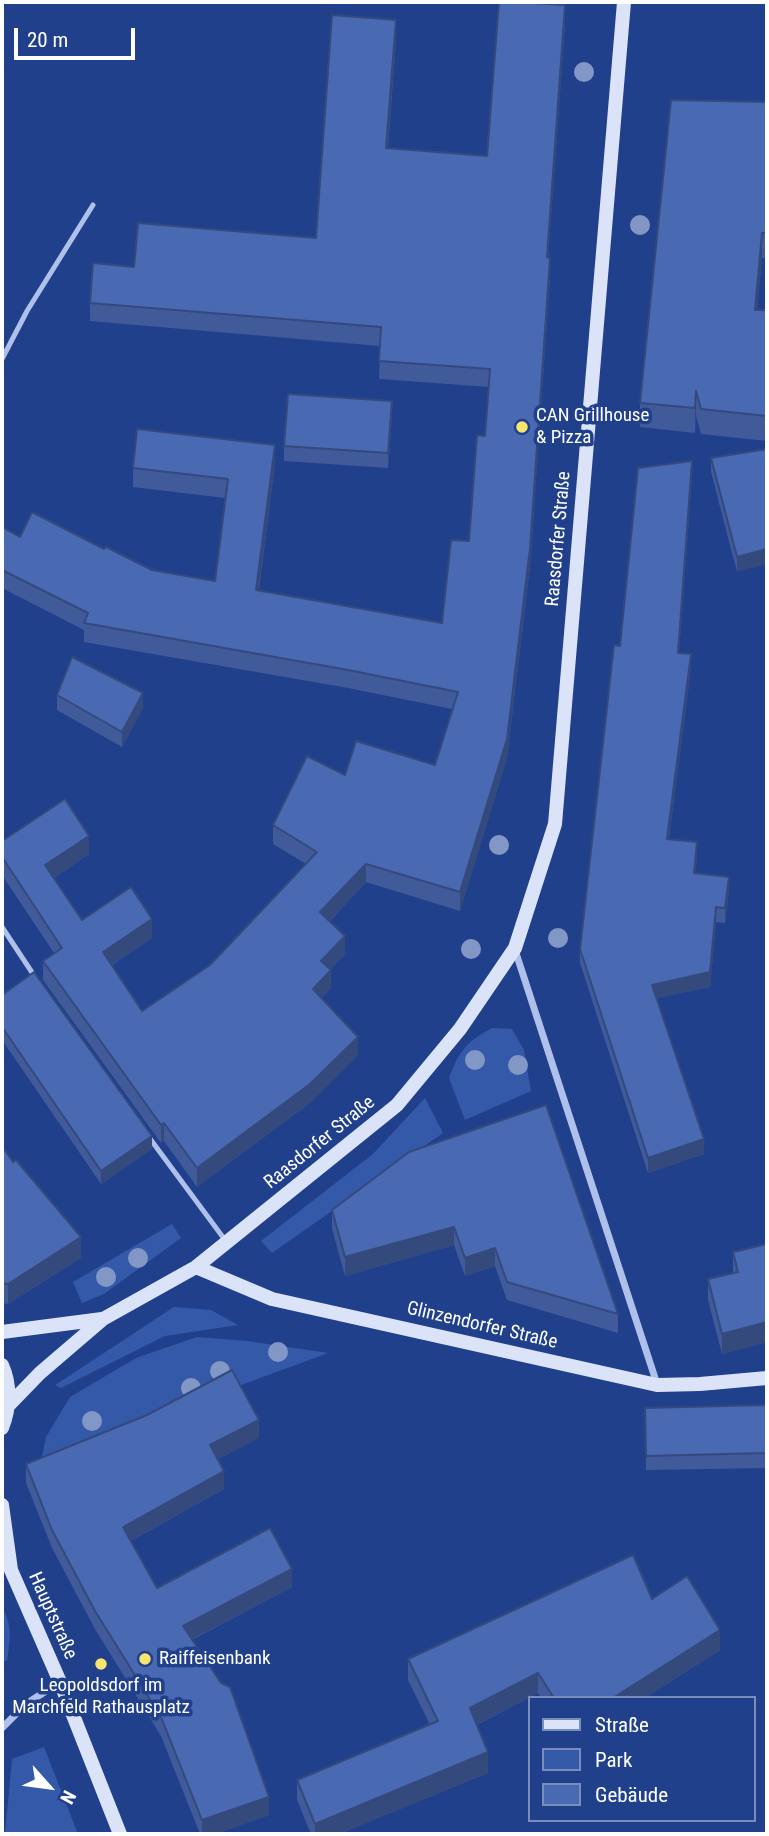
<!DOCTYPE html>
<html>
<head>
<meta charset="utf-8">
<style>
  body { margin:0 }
  #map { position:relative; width:769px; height:1836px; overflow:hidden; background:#21408c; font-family:"Roboto Condensed",sans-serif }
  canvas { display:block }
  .frame { position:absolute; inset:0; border:4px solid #fff; pointer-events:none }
  .legend { position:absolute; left:528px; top:1696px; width:228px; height:126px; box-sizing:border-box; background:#21408c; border:2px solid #7a8cba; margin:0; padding:9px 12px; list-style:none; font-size:21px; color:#fff }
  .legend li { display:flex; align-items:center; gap:14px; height:35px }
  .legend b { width:35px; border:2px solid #7a8cba }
  .north { position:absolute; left:14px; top:1752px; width:70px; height:70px; -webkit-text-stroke:5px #21408c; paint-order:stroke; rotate:118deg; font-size:19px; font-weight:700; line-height:28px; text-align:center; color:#fff }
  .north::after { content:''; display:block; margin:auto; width:24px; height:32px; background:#fff; clip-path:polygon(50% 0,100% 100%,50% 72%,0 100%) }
  .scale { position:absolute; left:14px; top:28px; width:121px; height:32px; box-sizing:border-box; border:4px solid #fff; border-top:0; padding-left:9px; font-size:21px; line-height:24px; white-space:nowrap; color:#fff; -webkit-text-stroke:5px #21408c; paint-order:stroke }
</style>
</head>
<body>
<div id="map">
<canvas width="769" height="1836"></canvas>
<div class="frame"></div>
<ul class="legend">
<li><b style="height:9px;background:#dbe3f9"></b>Straße</li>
<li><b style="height:19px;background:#3559a9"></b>Park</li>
<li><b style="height:19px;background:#4a69b3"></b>Gebäude</li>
</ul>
<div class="north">N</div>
<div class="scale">20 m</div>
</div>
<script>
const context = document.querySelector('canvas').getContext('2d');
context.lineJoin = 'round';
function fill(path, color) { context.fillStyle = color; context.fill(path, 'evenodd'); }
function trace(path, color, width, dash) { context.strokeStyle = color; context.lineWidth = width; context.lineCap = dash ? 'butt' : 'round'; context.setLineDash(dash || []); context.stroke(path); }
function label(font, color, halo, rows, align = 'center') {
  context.font = font + ' "Roboto Condensed",sans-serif'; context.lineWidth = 7; context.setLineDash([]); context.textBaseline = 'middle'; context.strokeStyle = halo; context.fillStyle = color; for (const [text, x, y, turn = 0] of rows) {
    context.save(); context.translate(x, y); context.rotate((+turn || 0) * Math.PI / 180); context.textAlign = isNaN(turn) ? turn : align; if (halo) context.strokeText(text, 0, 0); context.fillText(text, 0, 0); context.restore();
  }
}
fill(new Path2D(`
  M 492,1028 L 512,1029 L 524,1050 L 531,1091 L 465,1120 L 449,1078 C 459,1051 467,1041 492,1028 Z
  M 425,1098 L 443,1133 L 272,1253 L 261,1241 L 373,1154 Z
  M 172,1224 L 181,1238 L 104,1294 L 82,1303 L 73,1282 Z
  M 174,1307 L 211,1310 L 238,1325 L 165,1336 L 61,1388 L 55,1385 Z
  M 197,1337 L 247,1341 L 328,1353 L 233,1388 L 38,1478 L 46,1437 L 70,1397 L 136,1358 Z
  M 2,1607 C 13,1626 10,1640 7,1661 L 2,1660 Z
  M 44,1747 L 78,1834 L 5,1834 L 12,1759 Z`), '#3559a9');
trace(new Path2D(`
  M 2,359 L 27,311 L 93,205
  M 2,927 L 35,977
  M 148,1136 L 225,1240`), '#afc1eb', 5);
trace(new Path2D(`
  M 515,950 L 657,1384
  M 2,1728 L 26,1704 L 60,1682`), '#afc1eb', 7);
trace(new Path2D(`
  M 196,1267 L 272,1299 L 657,1385 L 700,1384 L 767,1378
  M 2,1332 L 102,1319
  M 2,1365 C 11,1385 10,1408 2,1428
  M 8,1406 L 40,1373 L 103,1319 L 196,1267 L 397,1105 L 460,1029 L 515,948 L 555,824 L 624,2
  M 2,1505 L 11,1570 L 60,1682 L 120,1834`), '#dbe3f9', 14);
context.fillStyle = '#8397c7';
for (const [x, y] of [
  [584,72],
  [640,225],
  [499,845],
  [558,938],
  [471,949],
  [475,1060],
  [518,1065],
  [138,1258],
  [106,1277],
  [278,1352],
  [220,1371],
  [191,1388],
  [92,1421]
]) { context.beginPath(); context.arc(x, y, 10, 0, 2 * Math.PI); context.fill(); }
fill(new Path2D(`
  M 565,24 L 548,257 L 550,276 L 530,567 L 507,758 L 460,911 L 366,882 L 330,921 L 345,954 L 330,969 L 331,988 L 322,998 L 358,1055 L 310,1103 L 197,1187 L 164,1141 L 161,1143 L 43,980 L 43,961 L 54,953 L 2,875 L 2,841 L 89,854 L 54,878 L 82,920 L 152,938 L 112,965 L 142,1011 L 210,965 L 306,864 L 273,844 L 273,825 L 345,775 L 435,765 L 452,709 L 348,688 L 84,642 L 84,630 L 2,588 L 2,527 L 20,537 L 104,549 L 152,570 L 215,581 L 225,498 L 133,487 L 133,468 L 275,464 L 259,590 L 442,623 L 469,541 L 485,436 L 489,387 L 379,379 L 380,346 L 90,321 L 90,303 L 134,267 L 316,238 L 396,39 L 388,148 L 487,156 Z
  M 767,102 L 767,258 L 762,258 L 757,310 L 767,310 L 767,441 L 701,434 L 696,416 L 695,433 L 640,427 L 640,403 Z
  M 392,416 L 388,468 L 284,461 L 284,446 Z
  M 767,449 L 737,572 L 711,472 L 711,458 Z
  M 692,475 L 679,653 L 691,668 L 669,839 L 697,857 L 695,873 L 729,891 L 725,923 L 716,922 L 710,987 L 657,998 L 704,1154 L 648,1173 L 580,963 L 580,949 L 620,646 Z
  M 57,695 L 143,708 L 122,747 L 57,710 Z
  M 2,995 L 152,1149 L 101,1184 L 2,1040 Z
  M 2,1146 L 81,1258 L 8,1304 L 2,1303 Z
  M 409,1152 L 618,1314 L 618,1333 L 507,1300 L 495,1266 L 465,1276 L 454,1245 L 345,1276 L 332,1229 L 332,1210 Z
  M 767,1244 L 767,1342 L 722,1354 L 708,1300 L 708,1279 L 733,1273 L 733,1252 Z
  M 767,1405 L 767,1468 L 646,1470 L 645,1408 Z
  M 259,1438 L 218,1459 L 224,1489 L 131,1541 L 157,1588 L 292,1587 L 192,1640 L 269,1815 L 215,1834 L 200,1834 L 161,1736 L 95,1629 L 52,1548 L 26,1483 L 26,1464 Z
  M 652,1599 L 720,1650 L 645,1698 L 541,1698 L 538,1693 L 477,1725 L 488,1773 L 339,1834 L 311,1834 L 297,1800 L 297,1780 L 430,1725 L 408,1680 L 408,1659 Z`), '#405a9a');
fill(new Path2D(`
  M 565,5 L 565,24 L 547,276 L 547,257 Z
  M 396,20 L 396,39 L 386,167 L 386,148 Z
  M 762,233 L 762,258 L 755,335 L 755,310 Z
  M 550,258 L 550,276 L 530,567 L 507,758 L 460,911 L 460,892 Z
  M 696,391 L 696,416 L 695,433 L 695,408 Z
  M 392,401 L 392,416 L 388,468 L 388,453 Z
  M 275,445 L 275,464 L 256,609 L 256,590 Z
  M 692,461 L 692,475 L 678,667 L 678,653 Z
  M 767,549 L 767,564 L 737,572 L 737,557 Z
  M 691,654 L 691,668 L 667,854 L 667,839 Z
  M 143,693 L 143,708 L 122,747 L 122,732 Z
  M 89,836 L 89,854 L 45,884 L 45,865 Z
  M 697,842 L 697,857 L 694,887 L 694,873 Z
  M 366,864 L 366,882 L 320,931 L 320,912 Z
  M 729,877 L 729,891 L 725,923 L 725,908 Z
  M 716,907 L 716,922 L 710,987 L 652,999 L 652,985 Z
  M 152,919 L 152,938 L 103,970 L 103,952 Z
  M 345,936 L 345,954 L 321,979 L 321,961 Z
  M 331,970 L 331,988 L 313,1007 L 313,989 Z
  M 358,1037 L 358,1055 L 310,1103 L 197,1187 L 197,1168 Z
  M 164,1123 L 164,1141 L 161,1143 L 161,1125 Z
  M 152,1136 L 152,1149 L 101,1184 L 101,1171 Z
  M 704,1139 L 704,1154 L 648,1173 L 648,1158 Z
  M 454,1227 L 454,1245 L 345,1276 L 345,1257 Z
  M 81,1237 L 81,1258 L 8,1304 L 8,1284 Z
  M 495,1248 L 495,1266 L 465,1276 L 465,1258 Z
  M 767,1322 L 767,1342 L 722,1354 L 722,1334 Z
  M 259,1420 L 259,1438 L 210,1463 L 210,1445 Z
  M 224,1471 L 224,1489 L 123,1545 L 123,1527 Z
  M 292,1569 L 292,1587 L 183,1644 L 183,1626 Z
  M 720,1630 L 720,1650 L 645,1698 L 613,1698 Z
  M 538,1673 L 538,1693 L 470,1728 L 470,1708 Z
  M 488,1752 L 488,1773 L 339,1834 L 315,1834 L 315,1824 Z
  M 269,1797 L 269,1815 L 215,1834 L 202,1834 L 202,1820 Z`), '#344a7d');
const building = new Path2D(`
  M 499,2 L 516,2 L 565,5 L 547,257 L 550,258 L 530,548 L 507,739 L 460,892 L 366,864 L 320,912 L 345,936 L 321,961 L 331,970 L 313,989 L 358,1037 L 310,1084 L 197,1168 L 164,1123 L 161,1125 L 43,961 L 62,948 L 2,857 L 2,841 L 65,799 L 89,836 L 45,865 L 82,920 L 131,887 L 152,919 L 103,952 L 142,1011 L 210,965 L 317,852 L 273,825 L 307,756 L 345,775 L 356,741 L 435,765 L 458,692 L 348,670 L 84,623 L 88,613 L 2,570 L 2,527 L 20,537 L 32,512 L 104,549 L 106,547 L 152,570 L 215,581 L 228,479 L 133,468 L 137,429 L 275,445 L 256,590 L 442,623 L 451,540 L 469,541 L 477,435 L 485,436 L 490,369 L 379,361 L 381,327 L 90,303 L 93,263 L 134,267 L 138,223 L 316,238 L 332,15 L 396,20 L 386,148 L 487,156 Z
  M 671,100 L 767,102 L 767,233 L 762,233 L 755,310 L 767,310 L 767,416 L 701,409 L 696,391 L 695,408 L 640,403 Z
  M 288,394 L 392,401 L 388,453 L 284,446 Z
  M 767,449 L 767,549 L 737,557 L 711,458 Z
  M 692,461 L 678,653 L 691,654 L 667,839 L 697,842 L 694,873 L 729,877 L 725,908 L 716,907 L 710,972 L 652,985 L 704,1139 L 648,1158 L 580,949 L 614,645 L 620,646 L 638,468 Z
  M 72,657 L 143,693 L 122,732 L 57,695 Z
  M 34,972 L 152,1136 L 101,1171 L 2,1027 L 2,995 Z
  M 546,1105 L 618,1314 L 507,1282 L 495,1248 L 465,1258 L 454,1227 L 345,1257 L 332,1210 L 409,1152 Z
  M 2,1146 L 13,1162 L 16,1160 L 81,1237 L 8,1284 L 2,1283 Z
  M 767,1244 L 767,1322 L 722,1334 L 708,1279 L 738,1272 L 733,1252 Z
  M 232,1370 L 259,1420 L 210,1445 L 224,1471 L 123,1527 L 157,1588 L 270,1528 L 292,1569 L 183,1626 L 221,1683 L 230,1687 L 269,1797 L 202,1820 L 161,1717 L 95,1611 L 52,1530 L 26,1464 L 147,1415 Z
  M 767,1405 L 767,1453 L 646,1456 L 645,1408 Z
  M 633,1555 L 652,1599 L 687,1576 L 720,1630 L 613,1698 L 554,1698 L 538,1673 L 470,1708 L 488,1752 L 315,1824 L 297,1780 L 438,1721 L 408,1659 Z`);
fill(building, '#4a69b3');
trace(building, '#344a7d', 2);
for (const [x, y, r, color] of [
  [522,427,7,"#f8e570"],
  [145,1659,7,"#f8e570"],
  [101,1664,7,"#f8e570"]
]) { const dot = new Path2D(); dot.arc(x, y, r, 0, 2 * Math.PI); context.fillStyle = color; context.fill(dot); trace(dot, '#21408c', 2.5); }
label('19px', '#fff', '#21408c', [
  ["CAN Grillhouse",536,416],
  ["& Pizza",536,438],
  ["Raiffeisenbank",159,1659],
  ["Leopoldsdorf im",101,1686,"center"],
  ["Marchfeld Rathausplatz",101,1708,"center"]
], 'left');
label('19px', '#fff', '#21408c', [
  ["Raasdorfer Straße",559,539,-85],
  ["Raasdorfer Straße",320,1143,-39],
  ["Glinzendorfer Straße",482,1326,13],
  ["Hauptstraße",52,1616,66]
]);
</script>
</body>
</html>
